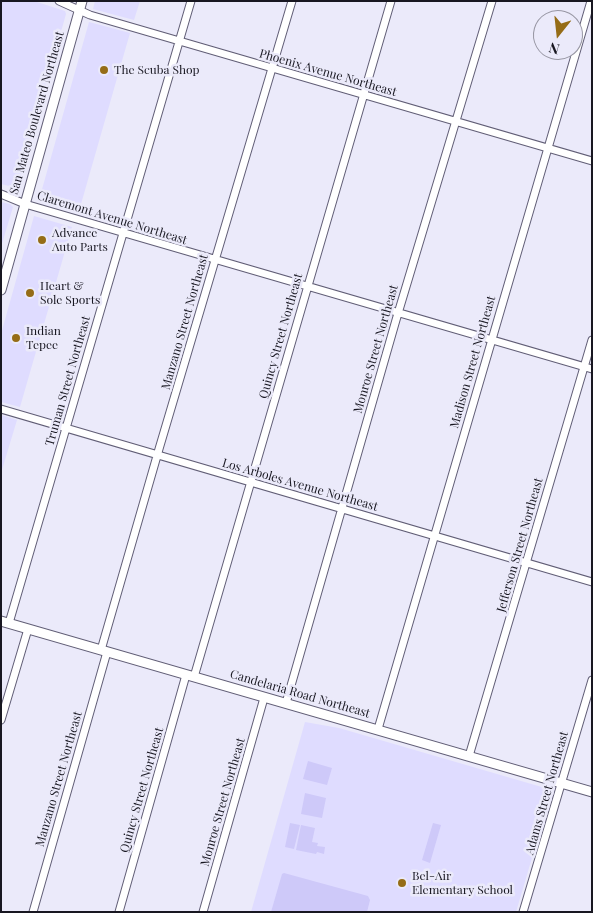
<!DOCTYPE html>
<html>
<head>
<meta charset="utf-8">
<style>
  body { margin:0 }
  #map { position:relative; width:593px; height:913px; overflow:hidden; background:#ebeafa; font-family:"Playfair Display",serif }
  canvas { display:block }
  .frame { position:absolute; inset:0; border:2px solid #181721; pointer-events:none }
  .north { position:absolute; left:533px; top:10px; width:50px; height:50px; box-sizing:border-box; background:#ebeafa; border:1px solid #9796a3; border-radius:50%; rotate:196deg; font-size:14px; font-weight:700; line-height:20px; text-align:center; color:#181721 }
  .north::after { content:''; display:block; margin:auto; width:18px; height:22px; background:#956c17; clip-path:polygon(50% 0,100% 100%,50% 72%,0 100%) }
</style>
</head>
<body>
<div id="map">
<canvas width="593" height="913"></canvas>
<div class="frame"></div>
<div class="north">N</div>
</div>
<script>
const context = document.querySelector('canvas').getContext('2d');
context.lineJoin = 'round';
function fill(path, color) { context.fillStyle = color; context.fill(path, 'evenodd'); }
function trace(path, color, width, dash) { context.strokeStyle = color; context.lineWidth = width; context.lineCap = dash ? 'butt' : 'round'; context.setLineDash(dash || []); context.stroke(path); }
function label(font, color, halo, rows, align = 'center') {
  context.font = font + ' "Playfair Display",serif'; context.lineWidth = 5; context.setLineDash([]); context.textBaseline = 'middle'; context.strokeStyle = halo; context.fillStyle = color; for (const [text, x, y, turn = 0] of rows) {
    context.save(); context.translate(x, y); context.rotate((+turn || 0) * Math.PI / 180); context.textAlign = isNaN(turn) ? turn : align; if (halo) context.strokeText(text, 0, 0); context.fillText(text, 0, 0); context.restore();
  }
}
fill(new Path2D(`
  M 1,1 L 34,1 L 65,11 L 66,14 L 17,188 L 1,184 Z
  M 95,1 L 140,1 L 134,20 L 93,9 Z
  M 89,22 L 130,33 L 79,211 L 39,200 Z
  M 1,202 L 10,204 L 13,207 L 1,247 Z
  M 34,216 L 72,227 L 20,407 L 1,402 L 1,334 Z
  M 1,415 L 17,420 L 1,473 Z
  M 305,722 L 339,728 L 552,790 L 516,912 L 251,912 Z`), '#dfdcff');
fill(new Path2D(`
  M 308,761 L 332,768 L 327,785 L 303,779 Z
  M 305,793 L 326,798 L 322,818 L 301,814 Z
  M 290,823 L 300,825 L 294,849 L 285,847 Z
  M 433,823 L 441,825 L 430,863 L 422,860 Z
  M 301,825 L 315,828 L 312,842 L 318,843 L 317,846 L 325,847 L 324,854 L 317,852 L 316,854 L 296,850 Z
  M 284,873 L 368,896 L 370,900 L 367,912 L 271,912 L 282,874 Z`), '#cec9f9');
const minor = new Path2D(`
  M 59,1 L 90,15 L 592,161
  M 1,194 L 25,204 L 592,369
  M 1,409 L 592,582
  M 9,623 L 191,1
  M 101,650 L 159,449 L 292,1
  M 194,677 L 391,1
  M 286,703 L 396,320 L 492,1
  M 1,720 L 28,629
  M 378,729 L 591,1
  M 469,756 L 592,340
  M 33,912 L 107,652
  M 119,912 L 186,675
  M 203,912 L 264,698
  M 523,912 L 592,680`);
const major = new Path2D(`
  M 1,290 L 82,1
  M 1,621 L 592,792`);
trace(minor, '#615e76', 9);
trace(major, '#615e76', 11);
trace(minor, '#fff', 7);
trace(major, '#fff', 9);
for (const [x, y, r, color] of [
  [104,70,5,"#956c17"],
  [42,240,5,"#956c17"],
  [30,293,5,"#956c17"],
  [16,338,5,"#956c17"],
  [402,883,5,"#956c17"]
]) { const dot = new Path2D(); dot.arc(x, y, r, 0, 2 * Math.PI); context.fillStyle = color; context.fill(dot); trace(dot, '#ebeafa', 2); }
label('12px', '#181721', '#ebeafa', [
  ["The Scuba Shop",114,70],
  ["Advance",52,233],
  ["Auto Parts",52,247],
  ["Heart &",40,286],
  ["Sole Sports",40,300],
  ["Indian",26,331],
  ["Tepee",26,345],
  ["Bel-Air",412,876],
  ["Elementary School",412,890]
], 'left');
label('12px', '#181721', '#ebeafa', [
  ["Phoenix Avenue Northeast",328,73,16],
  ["San Mateo Boulevard Northeast",37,113,-74],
  ["Claremont Avenue Northeast",112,218,17],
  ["Manzano Street Northeast",185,322,-74],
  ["Quincy Street Northeast",281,336,-74],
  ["Monroe Street Northeast",376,349,-74],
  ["Madison Street Northeast",473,362,-74],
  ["Truman Street Northeast",68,381,-74],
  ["Los Arboles Avenue Northeast",300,485,16],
  ["Jefferson Street Northeast",520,545,-74],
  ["Candelaria Road Northeast",300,694,16],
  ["Manzano Street Northeast",59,779,-74],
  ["Quincy Street Northeast",142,790,-74],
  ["Adams Street Northeast",547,793,-74],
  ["Monroe Street Northeast",223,802,-74]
]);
</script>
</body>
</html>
